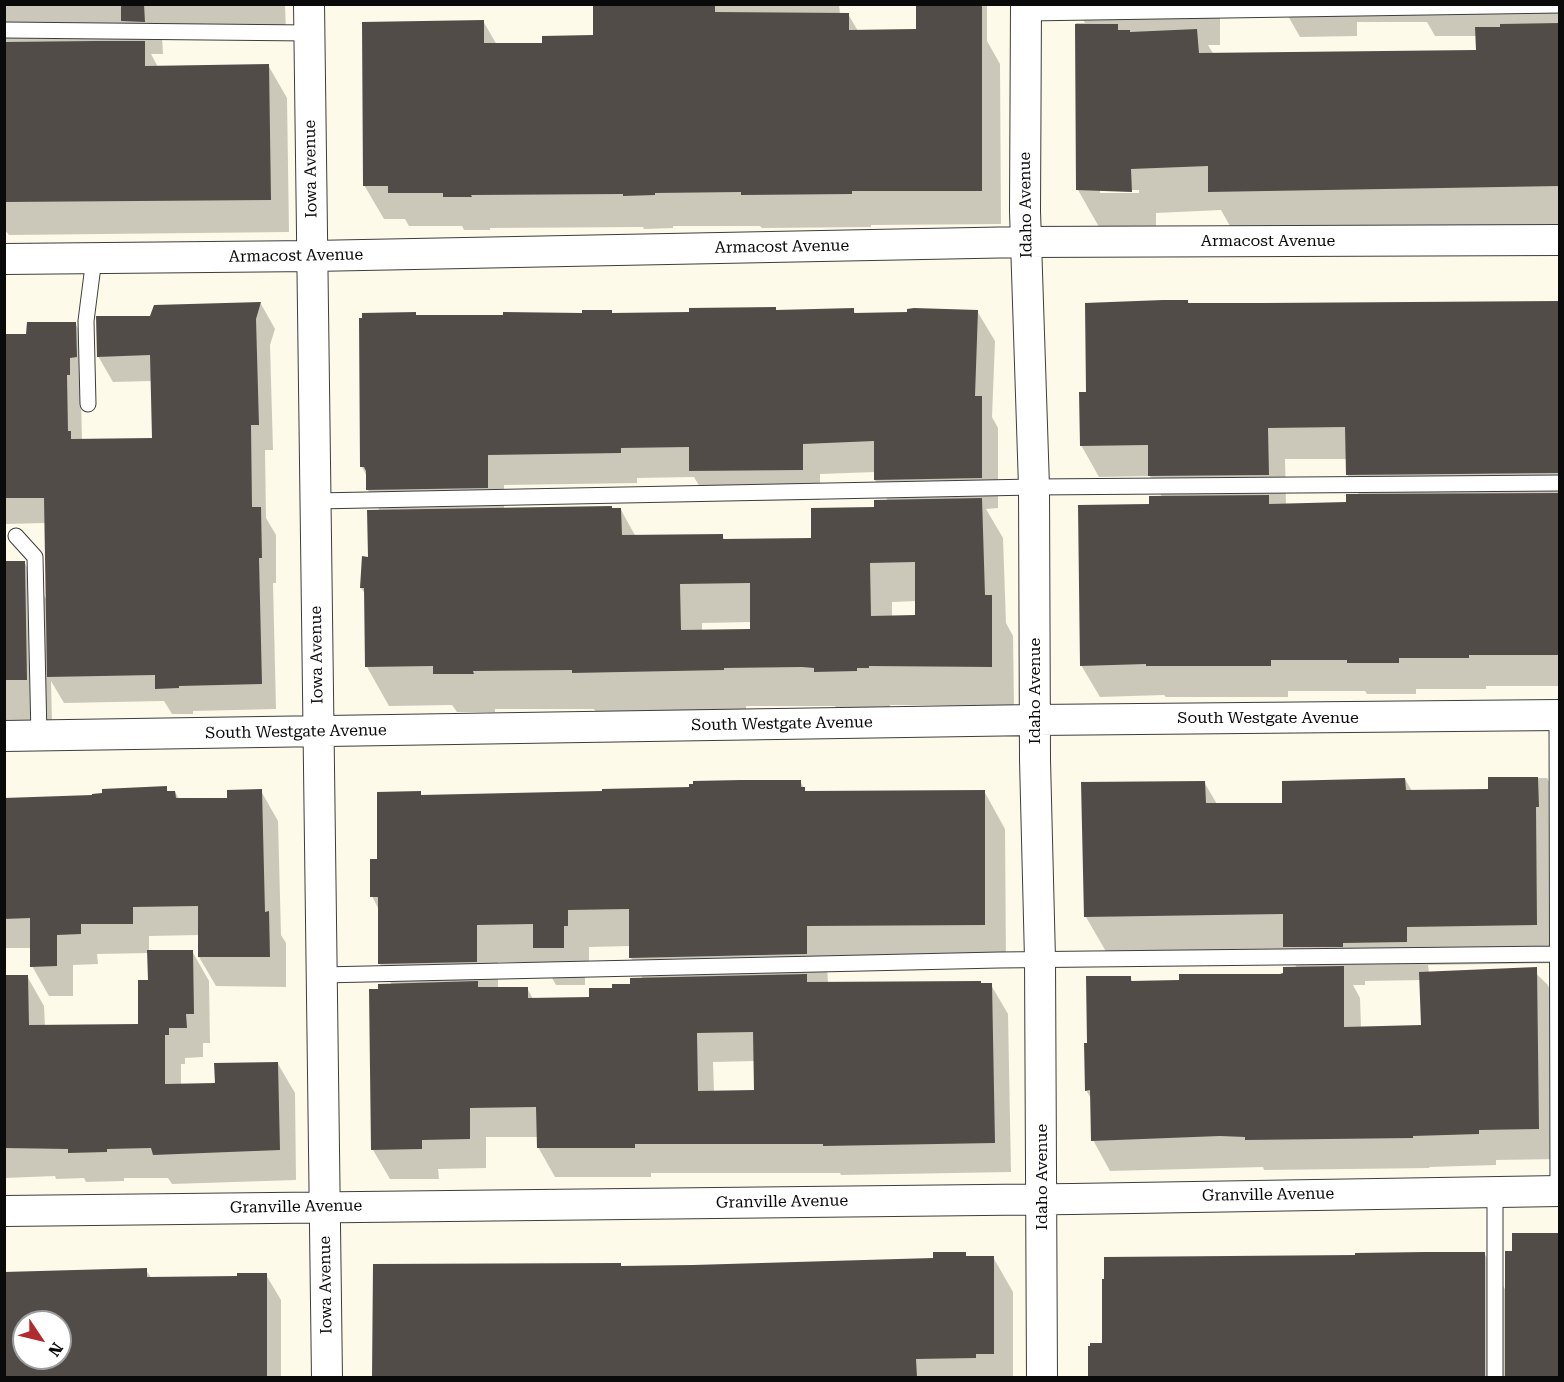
<!DOCTYPE html>
<html>
<head>
<meta charset="utf-8">
<style>
  body { margin:0 }
  #map { position:relative; width:1564px; height:1382px; overflow:hidden; background:#fefae9; font-family:"Roboto Serif",serif }
  canvas { display:block }
  .frame { position:absolute; inset:0; border:6px solid #0a0a0a; pointer-events:none }
  .north { position:absolute; left:12px; top:1310px; width:60px; height:60px; box-sizing:border-box; background:#fff; border:2px solid #9d9d9d; border-radius:50%; rotate:125deg; font-size:16px; font-weight:700; line-height:24px; text-align:center; color:#0a0a0a }
  .north::after { content:''; display:block; margin:auto; width:21px; height:27px; background:#b12b2d; clip-path:polygon(50% 0,100% 100%,50% 72%,0 100%) }
</style>
</head>
<body>
<div id="map">
<canvas width="1564" height="1382"></canvas>
<div class="frame"></div>
<div class="north">N</div>
</div>
<script>
const context = document.querySelector('canvas').getContext('2d');
context.lineJoin = 'round';
function fill(path, color) { context.fillStyle = color; context.fill(path, 'evenodd'); }
function trace(path, color, width, dash) { context.strokeStyle = color; context.lineWidth = width; context.lineCap = dash ? 'butt' : 'round'; context.setLineDash(dash || []); context.stroke(path); }
function label(font, color, halo, rows, align = 'center') {
  context.font = font + ' "Roboto Serif",serif'; context.lineWidth = 6; context.setLineDash([]); context.textBaseline = 'middle'; context.strokeStyle = halo; context.fillStyle = color; for (const [text, x, y, turn = 0] of rows) {
    context.save(); context.translate(x, y); context.rotate((+turn || 0) * Math.PI / 180); context.textAlign = isNaN(turn) ? turn : align; if (halo) context.strokeText(text, 0, 0); context.fillText(text, 0, 0); context.restore();
  }
}
fill(new Path2D(`
  M 4,4 L 285,4 L 286,33 L 162,37 L 163,54 L 151,54 L 158,67 L 268,65 L 287,98 L 289,232 L 9,235 L 4,229 Z
  M 595,4 L 839,4 L 840,14 L 848,14 L 858,31 L 918,31 L 918,4 L 987,4 L 987,41 L 1000,64 L 1001,224 L 871,225 L 871,227 L 762,228 L 760,226 L 673,226 L 673,228 L 644,229 L 643,227 L 490,228 L 490,230 L 464,230 L 462,226 L 409,226 L 405,219 L 384,219 L 364,185 L 483,21 L 497,45 L 544,44 L 595,37 Z
  M 1074,4 L 1560,4 L 1560,229 L 1235,235 L 1221,210 L 1156,213 L 1156,236 L 1103,234 L 1078,190 L 1076,23 L 1085,23 ZM 1283,7 L 1300,37 L 1357,36 L 1357,22 L 1427,22 L 1435,36 L 1477,36 L 1477,51 L 1214,55 L 1208,45 L 1220,45 L 1220,8 ZM 1100,190 L 1139,190 L 1139,193 L 1100,193 Z
  M 1188,301 L 1189,305 L 1560,303 L 1560,686 L 1486,686 L 1486,689 L 1416,689 L 1416,694 L 1367,694 L 1365,691 L 1288,691 L 1288,697 L 1166,697 L 1164,695 L 1100,697 L 1081,665 L 1150,505 L 1162,497 L 1150,476 L 1099,477 L 1081,445 L 1088,393 ZM 1285,459 L 1347,459 L 1347,474 L 1360,496 L 1348,504 L 1286,505 Z
  M 261,304 L 275,329 L 270,345 L 273,450 L 265,450 L 266,518 L 276,535 L 276,583 L 273,583 L 276,709 L 193,711 L 193,714 L 172,714 L 164,701 L 64,703 L 51,681 L 52,723 L 4,724 L 4,563 L 24,562 L 48,602 L 46,523 L 4,524 L 4,336 L 27,336 L 75,323 L 90,349 L 81,400 L 82,440 L 153,440 L 152,381 L 113,382 L 98,356 L 151,317 L 155,306 Z
  M 853,310 L 856,314 L 977,311 L 995,341 L 992,417 L 998,428 L 998,508 L 986,509 L 1003,538 L 1006,623 L 1013,636 L 1014,706 L 890,705 L 890,707 L 878,707 L 878,709 L 838,711 L 835,706 L 746,706 L 746,709 L 596,712 L 594,709 L 495,709 L 495,712 L 457,712 L 452,705 L 389,706 L 367,667 L 366,595 L 361,588 L 380,511 L 368,490 L 366,475 L 362,467 L 417,317 ZM 875,472 L 875,480 L 888,501 L 813,540 L 725,540 L 722,536 L 636,537 L 621,510 L 504,509 L 504,485 L 637,483 L 637,478 L 694,477 L 708,501 L 820,500 L 820,474 ZM 917,601 L 917,617 L 892,617 L 892,602 ZM 752,622 L 752,631 L 702,631 L 702,623 Z
  M 1547,778 L 1560,801 L 1560,963 L 1428,965 L 1429,973 L 1531,969 L 1547,984 L 1560,1006 L 1560,1159 L 1496,1160 L 1496,1165 L 1429,1167 L 1430,1168 L 1264,1170 L 1263,1167 L 1110,1171 L 1093,1140 L 1092,1100 L 1086,1090 L 1088,1044 L 1130,977 L 1133,982 L 1180,981 L 1280,975 L 1297,968 L 1288,953 L 1108,955 L 1086,917 L 1204,782 L 1217,804 L 1284,804 L 1405,779 L 1412,791 L 1490,790 L 1490,779 ZM 1421,980 L 1423,1027 L 1361,1028 L 1360,998 L 1353,985 L 1365,985 L 1365,981 Z
  M 800,781 L 806,792 L 984,791 L 1005,829 L 1006,962 L 827,963 L 828,984 L 991,985 L 1008,1014 L 1011,1172 L 841,1175 L 840,1173 L 651,1173 L 651,1177 L 555,1177 L 538,1147 L 538,1137 L 486,1137 L 486,1168 L 438,1169 L 439,1179 L 390,1179 L 373,1150 L 380,990 L 392,985 L 380,964 L 379,910 L 372,896 L 379,861 L 420,793 L 423,797 L 690,789 ZM 631,946 L 631,958 L 643,979 L 631,986 L 614,989 L 591,999 L 533,999 L 527,988 L 498,989 L 498,962 L 543,962 L 556,985 L 585,985 L 585,963 L 589,963 L 589,947 ZM 755,1061 L 755,1091 L 714,1092 L 713,1062 Z
  M 166,788 L 168,792 L 175,792 L 179,799 L 228,800 L 261,791 L 278,821 L 281,935 L 286,943 L 286,987 L 216,986 L 199,957 L 200,935 L 149,936 L 149,952 L 192,951 L 209,981 L 210,1043 L 203,1043 L 203,1057 L 185,1058 L 185,1064 L 181,1064 L 181,1085 L 216,1084 L 278,1064 L 295,1093 L 296,1180 L 172,1184 L 168,1178 L 124,1178 L 124,1181 L 86,1182 L 84,1178 L 56,1179 L 55,1176 L 4,1178 L 4,976 L 27,976 L 44,1006 L 45,1027 L 140,1025 L 149,981 L 149,953 L 97,954 L 98,964 L 73,965 L 73,996 L 49,996 L 32,966 L 32,948 L 4,948 L 4,802 L 93,797 Z
  M 1560,1234 L 1560,1378 L 1090,1378 L 1090,1347 L 1104,1344 L 1357,1257 L 1484,1253 L 1506,1291 L 1513,1253 Z
  M 965,1253 L 967,1258 L 993,1257 L 1013,1292 L 1013,1378 L 374,1378 L 373,1339 L 620,1264 L 622,1267 L 934,1260 Z
  M 146,1270 L 152,1279 L 239,1278 L 266,1275 L 281,1300 L 281,1378 L 4,1378 L 4,1273 ZM 24,1322 L 60,1322 L 60,1358 L 24,1358 Z`), '#0003');
fill(new Path2D(`
  M 121,4 L 144,4 L 145,22 L 121,21 Z
  M 593,4 L 715,4 L 715,12 L 849,13 L 849,30 L 916,29 L 916,4 L 982,4 L 982,191 L 852,191 L 852,194 L 741,195 L 741,192 L 655,193 L 655,195 L 623,196 L 623,194 L 471,195 L 472,197 L 443,197 L 443,193 L 388,193 L 388,186 L 363,186 L 362,22 L 484,20 L 484,43 L 542,43 L 542,36 L 593,35 Z
  M 1560,23 L 1560,186 L 1208,192 L 1208,166 L 1131,169 L 1132,192 L 1076,190 L 1075,24 L 1118,24 L 1118,30 L 1130,30 L 1130,32 L 1197,29 L 1199,53 L 1476,50 L 1475,27 L 1500,27 L 1500,24 Z
  M 95,41 L 145,41 L 145,66 L 269,64 L 271,200 L 4,202 L 4,42 Z
  M 1163,300 L 1188,300 L 1188,303 L 1264,303 L 1560,301 L 1560,473 L 1346,475 L 1345,427 L 1268,428 L 1269,475 L 1148,476 L 1148,445 L 1080,446 L 1079,392 L 1086,392 L 1085,303 Z
  M 261,302 L 256,319 L 259,425 L 251,425 L 252,507 L 261,507 L 262,558 L 259,558 L 262,684 L 179,686 L 179,688 L 155,689 L 155,675 L 47,677 L 44,498 L 4,498 L 4,334 L 26,334 L 27,322 L 76,322 L 77,357 L 70,358 L 70,375 L 67,375 L 68,431 L 71,431 L 71,439 L 152,438 L 150,355 L 97,357 L 96,316 L 150,316 L 154,305 Z
  M 776,307 L 776,310 L 854,308 L 854,313 L 907,312 L 907,309 L 914,308 L 978,310 L 975,396 L 982,396 L 982,478 L 874,480 L 874,441 L 803,444 L 803,470 L 689,471 L 689,447 L 621,448 L 621,453 L 488,455 L 488,488 L 366,490 L 366,471 L 364,467 L 360,467 L 359,318 L 362,318 L 362,313 L 416,312 L 416,315 L 503,315 L 503,312 L 582,313 L 582,310 L 612,310 L 612,313 L 689,312 L 689,308 Z
  M 1560,493 L 1560,655 L 1469,655 L 1469,658 L 1399,658 L 1399,663 L 1347,663 L 1347,660 L 1271,660 L 1271,666 L 1146,666 L 1146,664 L 1080,666 L 1078,505 L 1149,504 L 1149,496 L 1269,495 L 1269,504 L 1346,502 L 1346,494 Z
  M 982,498 L 985,595 L 992,595 L 992,667 L 869,666 L 869,668 L 857,668 L 857,671 L 814,672 L 814,668 L 802,667 L 724,668 L 724,670 L 572,673 L 572,670 L 473,671 L 474,674 L 433,674 L 433,666 L 365,667 L 364,588 L 360,588 L 362,556 L 368,557 L 367,510 L 612,506 L 612,508 L 621,508 L 622,535 L 723,534 L 723,539 L 811,538 L 811,508 L 874,507 L 874,500 ZM 915,562 L 915,615 L 871,616 L 870,563 ZM 750,583 L 750,629 L 681,630 L 680,584 Z
  M 4,561 L 25,561 L 27,680 L 4,680 Z
  M 1488,777 L 1538,777 L 1539,807 L 1536,807 L 1537,925 L 1407,927 L 1407,942 L 1343,943 L 1343,947 L 1283,947 L 1283,914 L 1084,917 L 1081,782 L 1205,781 L 1206,803 L 1282,803 L 1282,781 L 1405,778 L 1406,790 L 1488,789 Z
  M 741,780 L 801,780 L 801,787 L 805,787 L 805,791 L 985,790 L 985,925 L 807,926 L 807,954 L 629,958 L 629,909 L 568,910 L 568,926 L 564,926 L 564,948 L 533,948 L 533,924 L 477,925 L 477,962 L 378,964 L 378,897 L 370,897 L 370,859 L 377,859 L 377,792 L 421,791 L 421,795 L 602,791 L 602,789 L 689,787 L 689,784 L 693,784 L 693,781 Z
  M 167,786 L 167,791 L 175,791 L 176,798 L 227,798 L 227,790 L 262,789 L 265,912 L 269,911 L 270,957 L 198,957 L 198,906 L 133,907 L 133,924 L 81,924 L 81,934 L 57,935 L 57,966 L 30,967 L 30,918 L 4,919 L 4,798 L 92,795 L 92,794 L 102,793 L 102,789 Z
  M 147,950 L 193,950 L 194,1014 L 186,1014 L 187,1028 L 169,1028 L 169,1035 L 165,1035 L 165,1084 L 215,1083 L 214,1063 L 278,1062 L 280,1150 L 153,1155 L 151,1148 L 107,1149 L 107,1152 L 68,1153 L 68,1149 L 4,1148 L 4,975 L 28,975 L 29,1025 L 138,1024 L 138,980 L 148,980 Z
  M 1344,966 L 1344,1027 L 1421,1025 L 1419,972 L 1537,967 L 1539,1129 L 1479,1130 L 1479,1134 L 1413,1136 L 1413,1138 L 1245,1140 L 1245,1137 L 1220,1136 L 1091,1141 L 1090,1090 L 1085,1091 L 1084,1043 L 1087,1043 L 1086,976 L 1131,976 L 1131,981 L 1179,980 L 1179,974 L 1280,974 L 1283,973 L 1283,967 Z
  M 807,974 L 807,982 L 981,981 L 981,983 L 992,983 L 995,1143 L 823,1146 L 823,1144 L 635,1144 L 635,1148 L 537,1148 L 536,1107 L 470,1108 L 470,1139 L 422,1140 L 422,1149 L 371,1150 L 369,989 L 378,989 L 378,984 L 478,981 L 478,987 L 528,987 L 528,998 L 589,997 L 589,988 L 612,988 L 612,984 L 630,984 L 630,978 ZM 753,1032 L 754,1090 L 698,1091 L 697,1033 Z
  M 1512,1233 L 1560,1233 L 1560,1377 L 1505,1377 L 1505,1251 L 1512,1251 Z
  M 933,1252 L 966,1252 L 966,1256 L 994,1256 L 994,1354 L 976,1354 L 976,1358 L 916,1359 L 917,1377 L 372,1377 L 373,1264 L 621,1263 L 621,1266 L 693,1265 L 933,1258 Z
  M 1425,1252 L 1485,1252 L 1485,1377 L 1088,1377 L 1088,1346 L 1090,1346 L 1090,1343 L 1102,1343 L 1102,1279 L 1104,1279 L 1104,1257 L 1355,1255 L 1355,1253 Z
  M 147,1268 L 147,1277 L 237,1276 L 237,1273 L 267,1273 L 267,1376 L 4,1377 L 4,1272 ZM 24,1322 L 60,1322 L 60,1358 L 24,1358 Z`), '#524c48');
const service = new Path2D(`
  M 1026,13 L 1560,5
  M 4,30 L 309,33
  M 88,404 L 86,321 L 94,258
  M 316,501 L 1034,487 L 1560,483
  M 16,536 L 35,557 L 39,736
  M 1557,715 L 1558,1191
  M 322,975 L 999,960 L 1558,954
  M 1495,1378 L 1495,1191`);
const minor = new Path2D(`
  M 309,4 L 327,1378
  M 1026,4 L 1025,211 L 1034,487 L 1035,760 L 1040,959 L 1042,1378
  M 4,259 L 312,256 L 1025,242 L 1560,240
  M 4,736 L 1035,720 L 1560,715
  M 4,1211 L 1072,1199 L 1560,1191`);
trace(service, '#3d3d3d', 17);
trace(minor, '#3d3d3d', 32);
trace(service, '#fff', 15);
trace(minor, '#fff', 30);
label('16px', '#0a0a0a', '#fff', [
  ["Iowa Avenue",311,169,-91],
  ["Idaho Avenue",1026,205,-91],
  ["Armacost Avenue",1268,241],
  ["Armacost Avenue",782,247,-1],
  ["Armacost Avenue",296,256,-1],
  ["Iowa Avenue",317,655,-91],
  ["Idaho Avenue",1035,691,-90],
  ["South Westgate Avenue",1268,718],
  ["South Westgate Avenue",782,724,-1],
  ["South Westgate Avenue",296,732,-1],
  ["Idaho Avenue",1042,1177,-90],
  ["Granville Avenue",1268,1195,-1],
  ["Granville Avenue",782,1202,-1],
  ["Granville Avenue",296,1207,-1],
  ["Iowa Avenue",326,1285,-91]
]);
</script>
</body>
</html>
